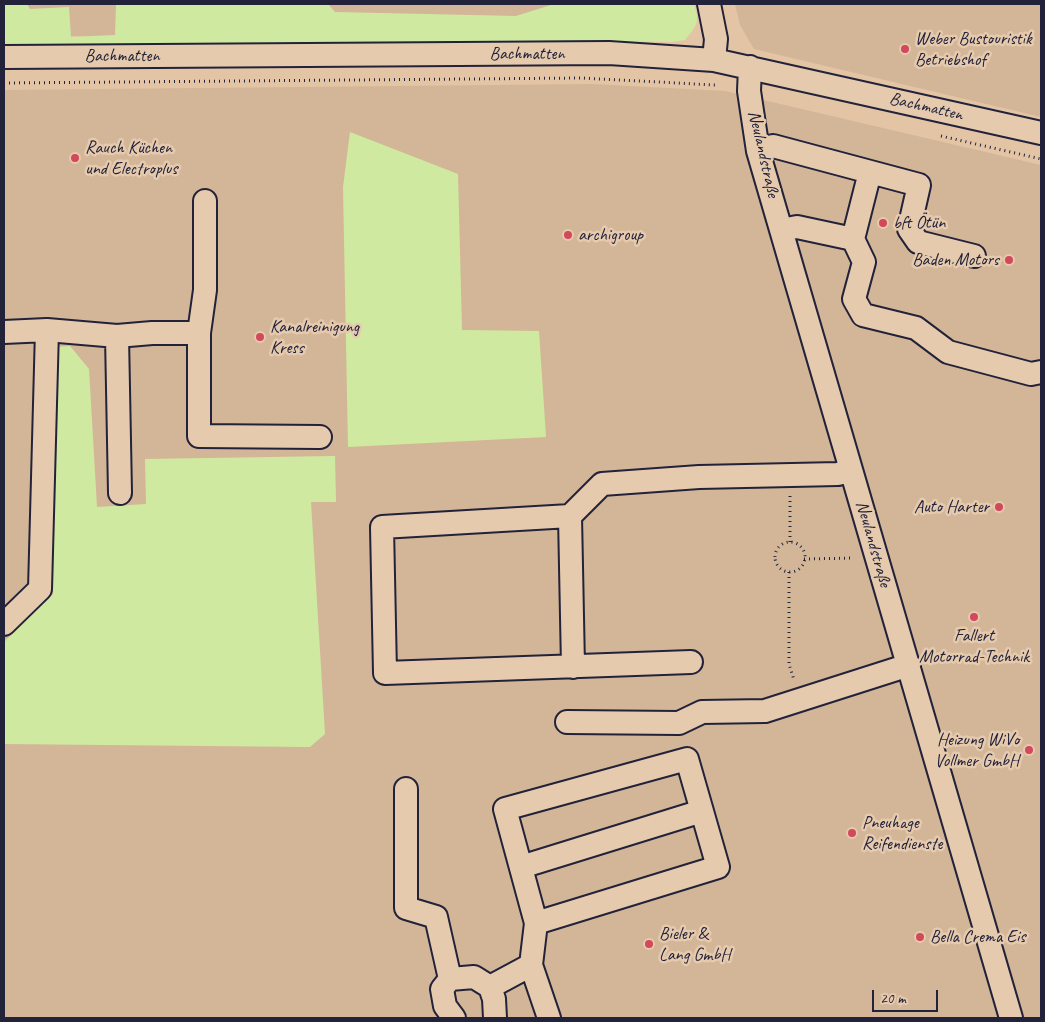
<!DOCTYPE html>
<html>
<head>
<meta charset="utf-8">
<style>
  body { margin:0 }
  #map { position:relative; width:1045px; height:1022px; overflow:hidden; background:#e3c5a5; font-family:Caveat,sans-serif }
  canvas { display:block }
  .frame { position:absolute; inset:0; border:5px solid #22223b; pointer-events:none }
  .scale { position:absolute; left:872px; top:990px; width:66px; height:22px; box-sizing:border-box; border:2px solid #22223b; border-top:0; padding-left:6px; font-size:15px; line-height:18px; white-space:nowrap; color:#22223b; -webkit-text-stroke:4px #e6caad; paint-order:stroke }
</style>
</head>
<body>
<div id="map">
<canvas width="1045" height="1022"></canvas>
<div class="frame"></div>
<div class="scale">20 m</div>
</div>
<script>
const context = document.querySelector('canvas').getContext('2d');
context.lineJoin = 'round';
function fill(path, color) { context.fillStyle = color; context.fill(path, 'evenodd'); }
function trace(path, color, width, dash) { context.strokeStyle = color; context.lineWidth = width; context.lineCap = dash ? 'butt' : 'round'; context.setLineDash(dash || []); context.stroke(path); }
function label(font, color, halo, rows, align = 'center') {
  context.font = font + ' Caveat,sans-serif'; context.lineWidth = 5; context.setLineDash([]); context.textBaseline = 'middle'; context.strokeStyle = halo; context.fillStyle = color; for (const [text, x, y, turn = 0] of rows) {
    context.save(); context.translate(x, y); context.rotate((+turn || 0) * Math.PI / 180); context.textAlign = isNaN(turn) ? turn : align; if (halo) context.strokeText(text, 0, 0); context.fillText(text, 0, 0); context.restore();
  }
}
fill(new Path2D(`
  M 4,4 L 665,4 L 512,42 L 65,36 Z
  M 735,4 L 1041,4 L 1041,117 L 754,49 L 740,25 Z
  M 592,84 L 725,91 L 1041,165 L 1041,1018 L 4,1018 L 4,90 Z`), '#d3b697');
fill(new Path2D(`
  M 4,4 L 27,4 L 30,9 L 69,7 L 71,37 L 115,35 L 116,4 L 328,4 L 335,12 L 516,16 L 554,4 L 694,4 C 700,23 697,25 685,40 L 672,42 L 567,41 L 4,45 Z
  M 350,132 L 458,174 L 462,330 L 539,331 L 546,437 L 348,447 L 343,187 Z
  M 70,346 L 89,369 L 97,507 L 146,504 L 145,459 L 335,456 L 336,502 L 311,502 L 325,734 L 310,747 L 4,744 L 4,642 L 53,594 L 55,347 Z`), '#cfeaa0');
const minor = new Path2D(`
  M 709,4 L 716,39 L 714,60
  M 4,57 L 609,53 L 714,60 L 1041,133
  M 750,67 L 749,91 L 758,151 L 1011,1018
  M 758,151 L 773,146 L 919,185 L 909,229 L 918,242 L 974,256
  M 205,201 L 205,290 L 199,333 L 199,436 L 320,437
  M 781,230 L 797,227 L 853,239 L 864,262 L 854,299 L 863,315 L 916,328 L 948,352 L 1031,374 L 1041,372
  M 853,239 L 870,172
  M 4,332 L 47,330 L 117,336 L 152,333 L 199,333
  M 117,336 L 120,493
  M 570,516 L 573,667
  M 4,624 L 40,589 L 47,330
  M 691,662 L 385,673 L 382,527 L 570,516 L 602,484 L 699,477 L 838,474 L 851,470
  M 567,722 L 679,723 L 702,712 L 765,711 L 909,665
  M 406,789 L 406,908 L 436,917 L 450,979
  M 521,867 L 702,811
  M 531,965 L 549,1018
  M 490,987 L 531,965 L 536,923 L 718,867 L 687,759 L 505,809 L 536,923
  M 454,1018 L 445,1006 L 442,989 L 450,979 L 474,977 L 490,987 L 494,999 L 495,1018`);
trace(minor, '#22223b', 26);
trace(new Path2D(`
  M 4,83 L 582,78 L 715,85
  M 941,136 L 1041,159
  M 790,496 L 790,543
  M775 557a15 15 0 1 1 30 0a15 15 0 1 1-30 0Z
  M 804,559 L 854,558
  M 789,572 L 789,664 L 794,680`), '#22223b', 3, [1, 4]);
trace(minor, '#e6caad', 22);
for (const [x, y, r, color] of [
  [905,49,5,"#d1495b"],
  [75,158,5,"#d1495b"],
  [883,223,5,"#d1495b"],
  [568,235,5,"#d1495b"],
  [1009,260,5,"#d1495b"],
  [260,337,5,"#d1495b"],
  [999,507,5,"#d1495b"],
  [974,617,5,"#d1495b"],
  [1029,750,5,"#d1495b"],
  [852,833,5,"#d1495b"],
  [920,937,5,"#d1495b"],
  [649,944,5,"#d1495b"]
]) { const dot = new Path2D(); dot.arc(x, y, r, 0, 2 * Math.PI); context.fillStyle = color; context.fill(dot); trace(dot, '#e6caad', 2); }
label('18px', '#22223b', '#e6caad', [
  ["Weber Bustouristik",915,39],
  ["Betriebshof",915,60],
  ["Rauch Küchen",85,148],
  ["und Electroplus",85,169],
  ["bft Ötün",893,223],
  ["archigroup",578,235],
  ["Baden Motors",999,260,"right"],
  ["Kanalreinigung",270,327],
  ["Kress",270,348],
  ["Auto Harter",989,507,"right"],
  ["Fallert",974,636,"center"],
  ["Motorrad-Technik",974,657,"center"],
  ["Heizung WiVo",1019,740,"right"],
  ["Vollmer GmbH",1019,761,"right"],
  ["Pneuhage",862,823],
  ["Reifendienste",862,844],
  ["Bieler &",659,934],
  ["Lang GmbH",659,955],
  ["Bella Crema Eis",930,937]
], 'left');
label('18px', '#22223b', '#e6caad', [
  ["Bachmatten",527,54],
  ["Bachmatten",122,56],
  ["Bachmatten",926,107,13],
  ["Neulandstraße",763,154,77],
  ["Neulandstraße",873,544,74]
]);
</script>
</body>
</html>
